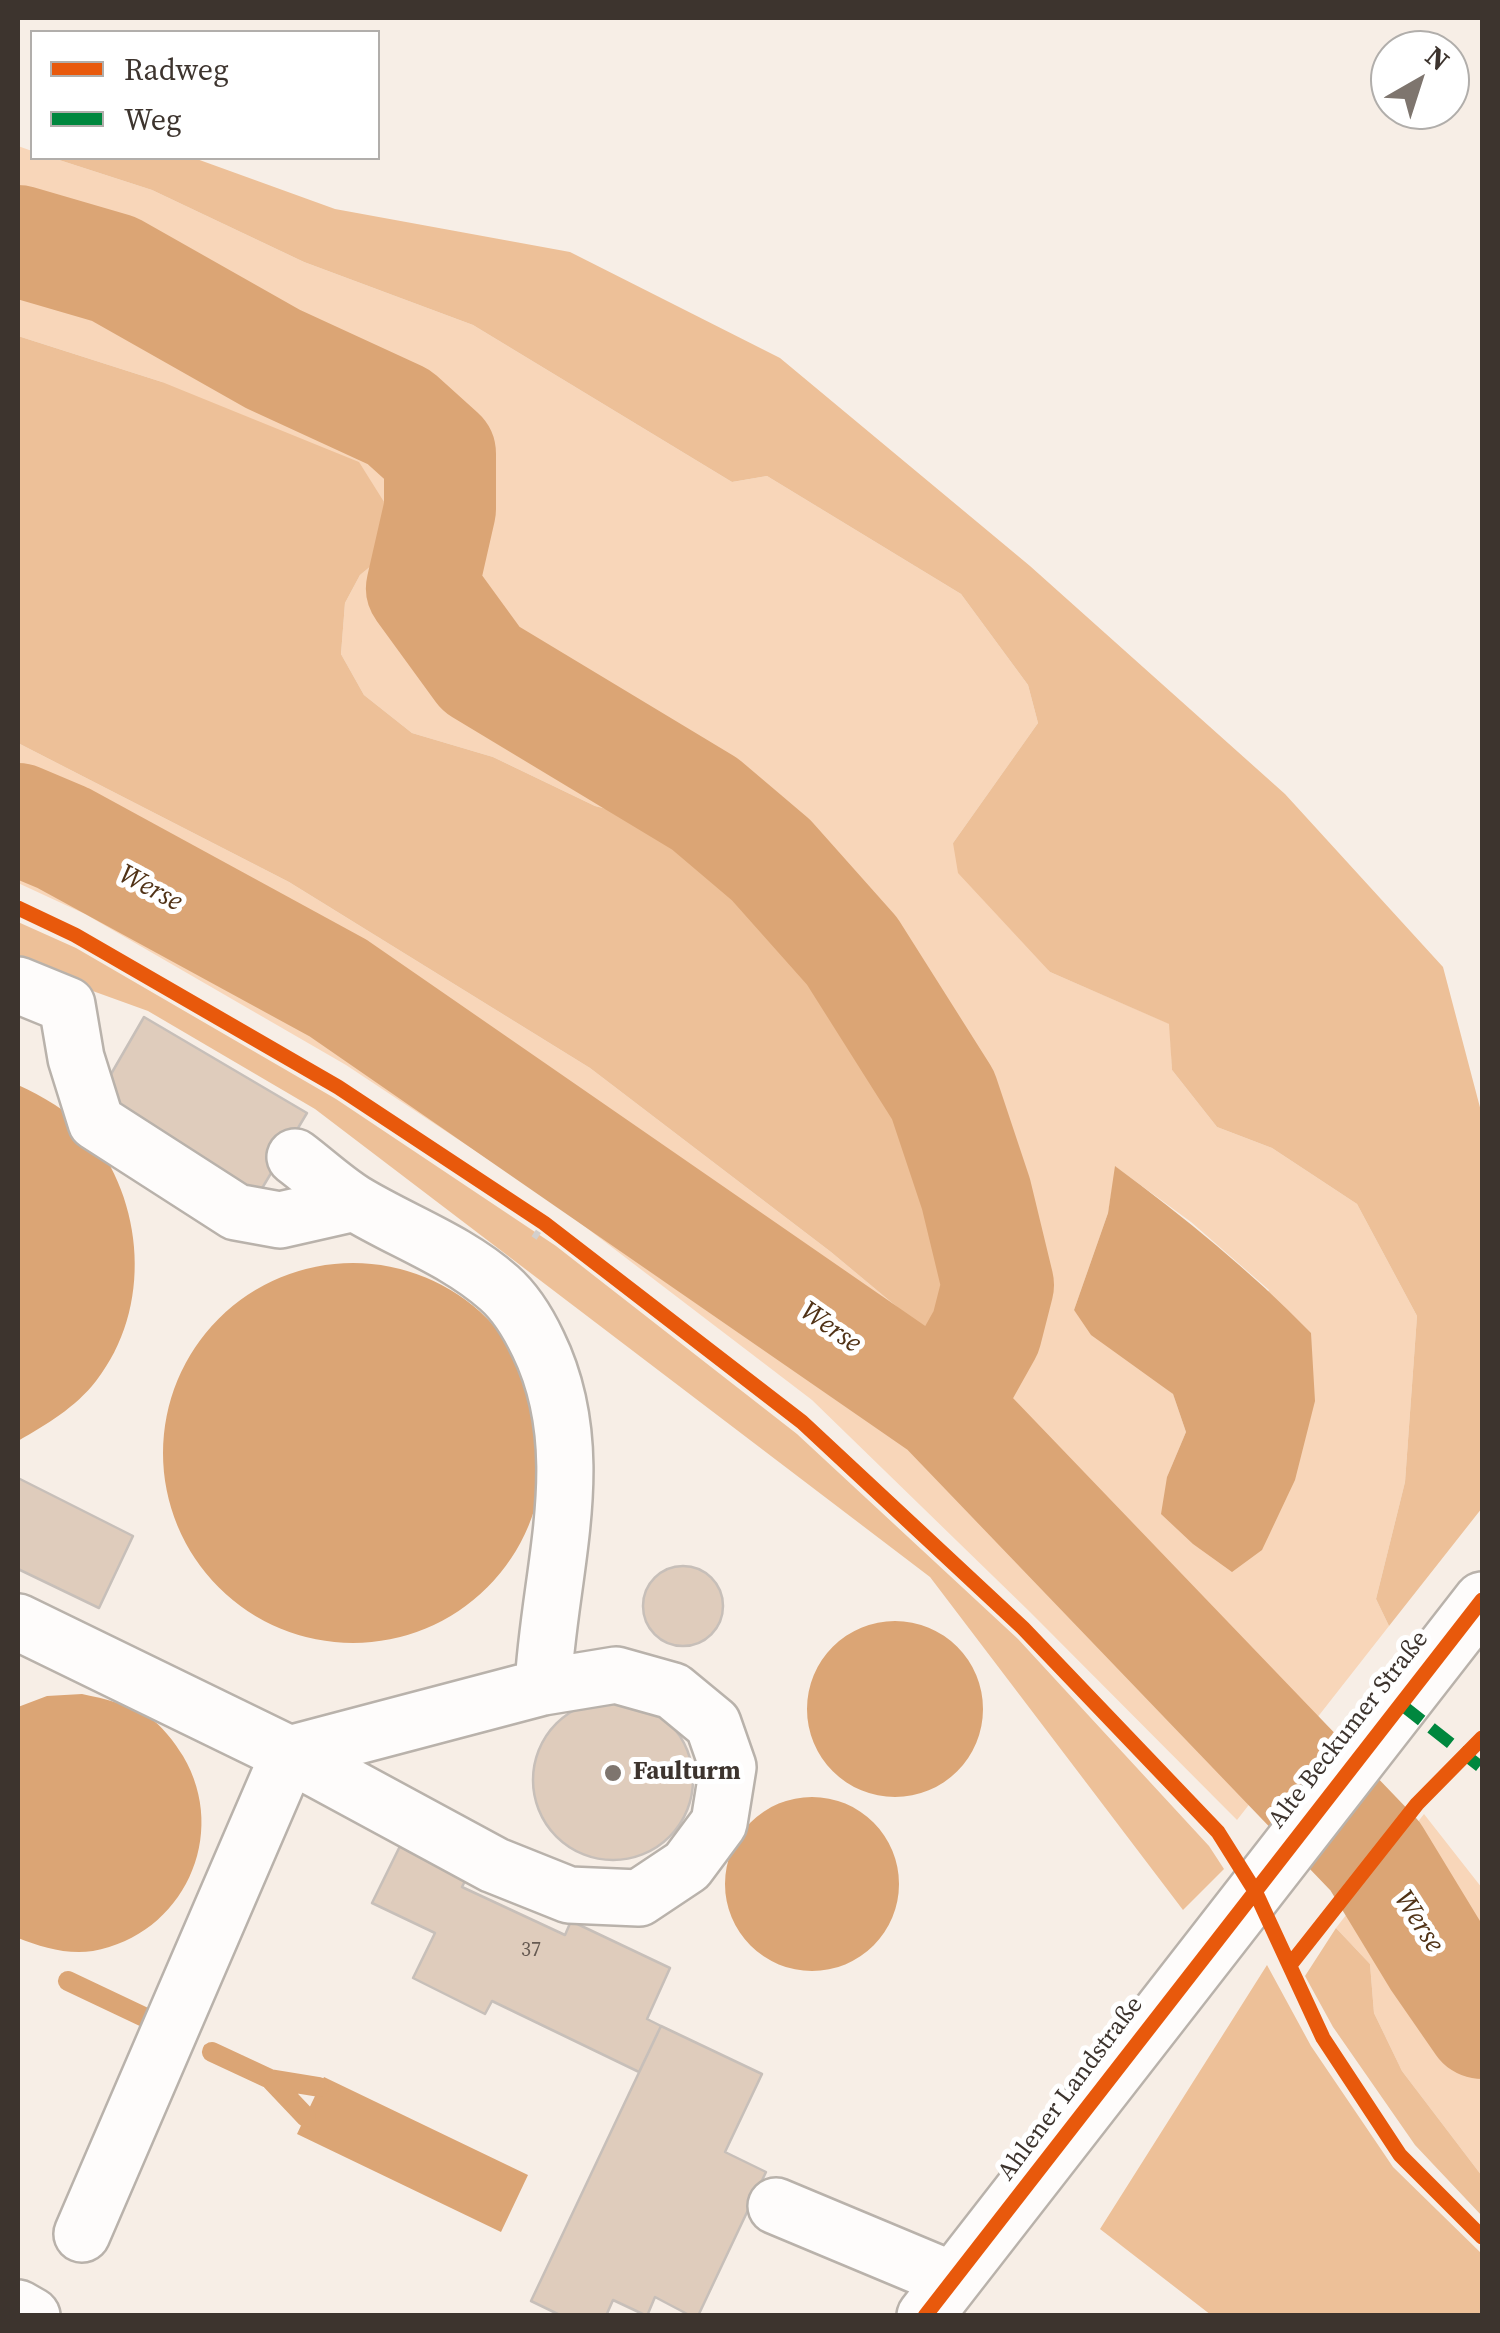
<!DOCTYPE html>
<html>
<head>
<meta charset="utf-8">
<style>
  body { margin:0 }
  #map { position:relative; width:1500px; height:2333px; overflow:hidden; background:#f7eee6; font-family:"Source Serif 4",serif }
  canvas { display:block }
  .frame { position:absolute; inset:0; border:20px solid #3d342e; pointer-events:none }
  .legend { position:absolute; left:30px; top:30px; width:350px; height:130px; box-sizing:border-box; background:#fff; border:2px solid #b1aeab; margin:0; padding:12px 18px; list-style:none; font-size:30px; color:#3d342e }
  .legend li { display:flex; align-items:center; gap:20px; height:50px }
  .legend b { width:50px; border:2px solid #b1aeab }
  .north { position:absolute; left:1370px; top:30px; width:100px; height:100px; box-sizing:border-box; background:#fff; border:2px solid #b1aeab; border-radius:50%; rotate:39deg; font-size:28px; font-weight:700; line-height:40px; text-align:center; color:#3d342e }
  .north::after { content:''; display:block; margin:auto; width:35px; height:45px; background:#7e756e; clip-path:polygon(50% 0,100% 100%,50% 72%,0 100%) }
</style>
</head>
<body>
<div id="map">
<canvas width="1500" height="2333"></canvas>
<div class="frame"></div>
<ul class="legend">
<li><b style="height:12px;background:#e8590c"></b>Radweg</li>
<li><b style="height:12px;background:#00873e"></b>Weg</li>
</ul>
<div class="north">N</div>
</div>
<script>
const context = document.querySelector('canvas').getContext('2d');
context.lineJoin = 'round';
function fill(path, color) { context.fillStyle = color; context.fill(path, 'evenodd'); }
function trace(path, color, width, dash) { context.strokeStyle = color; context.lineWidth = width; context.lineCap = dash ? 'butt' : 'round'; context.setLineDash(dash || []); context.stroke(path); }
function label(font, color, halo, rows, align = 'center') {
  context.font = font + ' "Source Serif 4",serif'; context.lineWidth = 10; context.setLineDash([]); context.textBaseline = 'middle'; context.strokeStyle = halo; context.fillStyle = color; for (const [text, x, y, turn = 0] of rows) {
    context.save(); context.translate(x, y); context.rotate((+turn || 0) * Math.PI / 180); context.textAlign = isNaN(turn) ? turn : align; if (halo) context.strokeText(text, 0, 0); context.fillText(text, 0, 0); context.restore();
  }
}
fill(new Path2D(`
  M 18,146 L 32,151 L 32,158 L 53,158 L 152,190 L 304,262 L 473,325 L 732,482 L 767,476 L 961,594 L 1028,685 L 1038,723 L 953,843 L 1050,972 L 1170,1024 L 1172,1070 L 1217,1127 L 1272,1148 L 1357,1204 L 1417,1316 L 1405,1482 L 1376,1599 L 1389,1626 L 1237,1820 L 1030,1612 L 812,1400 L 554,1203 L 346,1065 L 85,914 L 18,883 L 18,743 L 289,882 L 590,1068 L 831,1252 L 933,1337 L 942,1364 L 967,1326 L 688,820 L 657,822 L 595,806 L 493,757 L 412,733 L 364,695 L 341,654 L 345,603 L 360,575 L 406,536 L 162,382 L 18,336 ZM 1116,1167 L 1191,1222 L 1269,1290 L 1167,1477 L 1186,1432 L 1173,1394 L 1074,1310 L 1108,1213 Z
  M 1424,1814 L 1482,1888 L 1482,2176 L 1402,2071 L 1374,2013 L 1370,1964 L 1336,1928 Z`), '#f8d6b9');
fill(new Path2D(`
  M 53,158 L 194,158 L 335,209 L 570,252 L 780,358 L 1030,566 L 1285,794 L 1443,967 L 1482,1115 L 1482,1508 L 1389,1626 L 1376,1599 L 1405,1482 L 1417,1316 L 1357,1204 L 1272,1148 L 1217,1127 L 1172,1070 L 1169,1024 L 1050,972 L 958,873 L 953,843 L 1038,723 L 1028,685 L 961,594 L 767,476 L 732,482 L 473,325 L 304,262 L 152,190 Z
  M 18,336 L 162,382 L 359,462 L 406,537 L 360,575 L 345,603 L 341,654 L 364,695 L 412,733 L 493,757 L 595,806 L 657,822 L 688,820 L 711,831 L 754,865 L 847,971 L 930,1111 L 985,1280 L 967,1326 L 942,1365 L 933,1337 L 831,1252 L 590,1068 L 289,882 L 18,743 Z
  M 18,922 L 76,948 L 336,1099 L 556,1246 L 797,1434 L 1018,1639 L 1209,1846 L 1224,1869 L 1183,1910 L 930,1577 L 315,1109 L 148,1011 L 18,964 Z
  M 1336,1928 L 1370,1964 L 1374,2013 L 1402,2071 L 1482,2176 L 1482,2216 L 1415,2145 L 1333,2027 L 1305,1976 Z
  M 1267,1965 L 1311,2046 L 1393,2167 L 1482,2254 L 1482,2315 L 1211,2315 L 1100,2229 Z`), '#edc098');
fill(new Path2D(`
  M 18,1085 C 42,1096 69,1111 87,1132 C 145,1200 153,1309 96,1381 C 75,1408 47,1424 18,1441 Z
  M 1115,1166 C 1185,1218 1251,1271 1311,1333 L 1315,1401 L 1295,1480 L 1262,1550 L 1232,1572 L 1193,1544 L 1161,1514 L 1167,1477 L 1186,1432 L 1173,1394 L 1091,1335 L 1074,1310 L 1108,1213 Z
  M163 1453a190 190 0 1 1 380 0a190 190 0 1 1-380 0Z
  M807 1709a88 88 0 1 1 176 0a88 88 0 1 1-176 0Z
  M 82,1694 C 106,1699 127,1704 147,1716 C 162,1725 174,1742 183,1756 C 230,1835 183,1935 93,1951 C 67,1955 41,1947 18,1938 L 18,1707 L 47,1696 Z
  M725 1884a87 87 0 1 1 174 0a87 87 0 1 1-174 0Z
  M 324,2077 L 528,2175 L 501,2232 L 297,2134 Z`), '#dba575');
trace(new Path2D(`
  M 68,1981 L 144,2017
  M 212,2052 L 270,2079 L 306,2117
  M 270,2079 L 319,2087`), '#dba575', 20);
trace(new Path2D(`
  M 18,241 L 114,269 L 273,359 L 399,417 L 440,454 L 440,509 L 422,588 L 481,669 L 705,804 L 771,860 L 852,951 L 943,1095 L 976,1194 L 998,1285 L 986,1332 L 944,1407
  M 18,819 L 63,838 L 338,988 L 944,1407 L 1375,1856 L 1437,1958 L 1482,2023`), '#dba575', 112);
const building = new Path2D(`
  M 144,1017 L 307,1113 L 258,1195 L 96,1100 Z
  M 18,1478 L 133,1536 L 99,1608 L 18,1569 Z
  M643 1606a40 40 0 1 1 80 0a40 40 0 1 1-80 0Z
  M533 1780a80 80 0 1 1 160 0a80 80 0 1 1-160 0Z
  M 403,1840 L 470,1871 L 462,1887 L 565,1935 L 571,1921 L 670,1968 L 647,2019 L 661,2026 L 639,2072 L 492,2001 L 485,2014 L 413,1978 L 435,1933 L 372,1903 Z
  M 661,2026 L 762,2074 L 725,2152 L 766,2172 L 698,2316 L 691,2316 L 655,2297 L 647,2316 L 613,2300 L 606,2316 L 562,2316 L 531,2301 Z`);
fill(building, '#dfccbc');
trace(building, '#c7bfb9', 2.5);
const minor = new Path2D(`
  M 18,985 L 67,1005 L 76,1058 L 96,1122 L 236,1212 L 280,1220 L 355,1203
  M 18,1622 L 289,1754 L 82,2234
  M 289,1754 L 543,1687 C 549,1571 592,1454 538,1344 C 529,1325 515,1302 499,1288 C 456,1250 403,1232 355,1203 C 334,1190 315,1172 295,1157
  M 289,1754 L 494,1865 L 569,1895 L 639,1898 L 687,1866 L 719,1823 L 728,1767 L 713,1724 L 673,1691 L 616,1675 L 543,1687
  M 776,2206 L 953,2280
  M 18,2308 L 32,2316
  M 925,2316 L 1482,1600`);
trace(minor, '#b9b2ab', 60);
trace(new Path2D(`
  M 534,1238 L 544,1223`), '#d3cfcc', 6, [8, 8]);
trace(minor, '#fefcfb', 55);
trace(new Path2D(`
  M 1402,1705 L 1482,1768`), '#00873e', 12, [25, 12]);
trace(new Path2D(`
  M 18,908 L 75,935 L 338,1087 L 544,1223 L 802,1422 L 1023,1628 L 1218,1832 L 1255,1891 L 1323,2038 L 1400,2155 L 1482,2237
  M 1290,1965 L 1417,1804 L 1482,1738
  M 925,2316 L 1482,1600`), '#e8590c', 15);
for (const [x, y, r, color] of [
  [613,1773,10,"#7e756e"]
]) { const dot = new Path2D(); dot.arc(x, y, r, 0, 2 * Math.PI); context.fillStyle = color; context.fill(dot); trace(dot, '#fff', 4); }
label('20px', '#665a52', null, [
  ["37",531,1951]
]);
label('25px', '#3d342e', '#fff', [
  ["Alte Beckumer Straße",1349,1730,-52],
  ["Ahlener Landstraße",1071,2089,-53]
]);
label('bold 25px', '#3d342e', '#fff', [
  ["Faulturm",633,1773]
], 'left');
label('italic 28px', '#503216', '#fff', [
  ["Werse",150,889,28],
  ["Werse",830,1328,35],
  ["Werse",1418,1922,57]
]);
</script>
</body>
</html>
